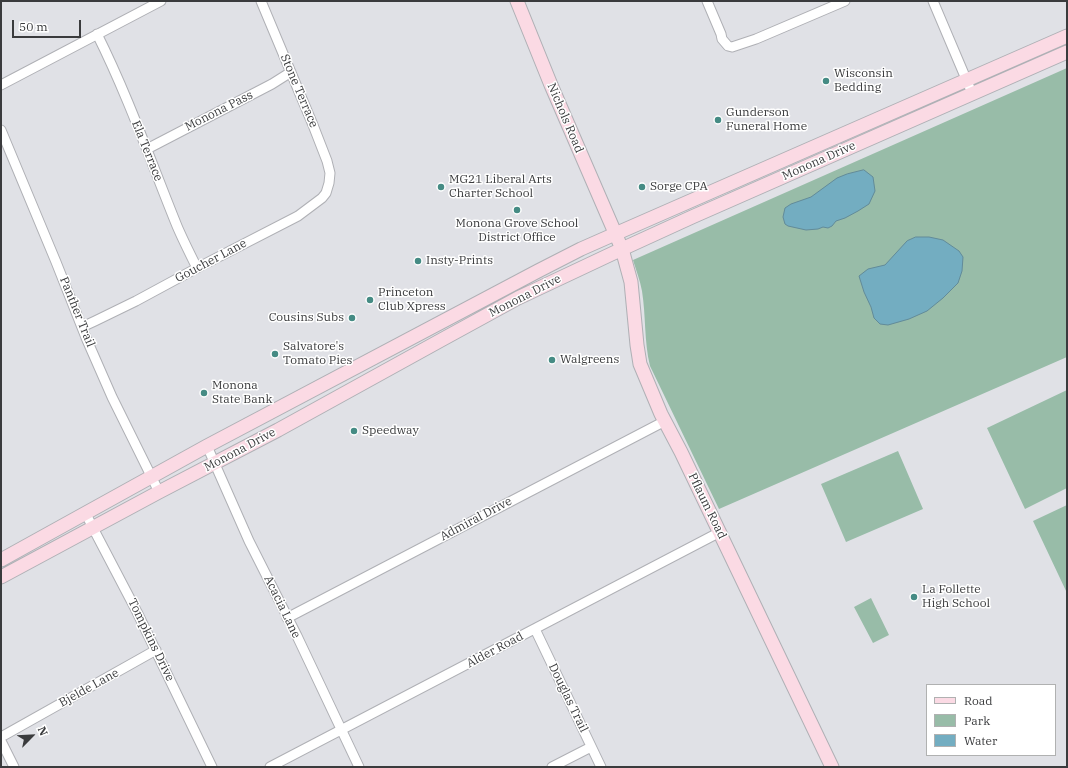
<!DOCTYPE html>
<html>
<head>
<meta charset="utf-8">
<style>
  body { margin:0 }
  #map { position:relative; width:1068px; height:768px; overflow:hidden; background:#e0e1e6; font-family:"IBM Plex Serif",serif }
  canvas { display:block }
  .frame { position:absolute; inset:0; border:2px solid #3a3b3d; pointer-events:none }
  .legend { position:absolute; left:926px; top:684px; width:130px; height:72px; box-sizing:border-box; background:#fff; border:1px solid #b0b1b1; margin:0; padding:5px 7px; list-style:none; font-size:12px; color:#3a3b3d }
  .legend li { display:flex; align-items:center; gap:8px; height:20px }
  .legend b { width:20px; border:1px solid #b0b1b1 }
  .north { position:absolute; left:12px; top:716px; width:40px; height:40px; -webkit-text-stroke:3px #fff; paint-order:stroke; rotate:66deg; font-size:11px; font-weight:700; line-height:16px; text-align:center; color:#3a3b3d }
  .north::after { content:''; display:block; margin:auto; width:14px; height:18px; background:#3a3b3d; clip-path:polygon(50% 0,100% 100%,50% 72%,0 100%) }
  .scale { position:absolute; left:12px; top:20px; width:69px; height:18px; box-sizing:border-box; border:2px solid #3a3b3d; border-top:0; padding-left:5px; font-size:12px; line-height:14px; white-space:nowrap; color:#3a3b3d; -webkit-text-stroke:3px #fff; paint-order:stroke }
</style>
</head>
<body>
<div id="map">
<canvas width="1068" height="768"></canvas>
<div class="frame"></div>
<ul class="legend">
<li><b style="height:5px;background:#fbdae4"></b>Road</li>
<li><b style="height:11px;background:#98bca8"></b>Park</li>
<li><b style="height:11px;background:#73adc1"></b>Water</li>
</ul>
<div class="north">N</div>
<div class="scale">50 m</div>
</div>
<script>
const context = document.querySelector('canvas').getContext('2d');
context.lineJoin = 'round';
function fill(path, color) { context.fillStyle = color; context.fill(path, 'evenodd'); }
function trace(path, color, width, dash) { context.strokeStyle = color; context.lineWidth = width; context.lineCap = dash ? 'butt' : 'round'; context.setLineDash(dash || []); context.stroke(path); }
function label(font, color, halo, rows, align = 'center') {
  context.font = font + ' "IBM Plex Serif",serif'; context.lineWidth = 3; context.setLineDash([]); context.textBaseline = 'middle'; context.strokeStyle = halo; context.fillStyle = color; for (const [text, x, y, turn = 0] of rows) {
    context.save(); context.translate(x, y); context.rotate((+turn || 0) * Math.PI / 180); context.textAlign = isNaN(turn) ? turn : align; if (halo) context.strokeText(text, 0, 0); context.fillText(text, 0, 0); context.restore();
  }
}
fill(new Path2D(`
  M 1067,68 L 1067,357 L 719,509 L 650,366 C 644,341 646,316 642,291 C 640,280 636,270 633,260 Z
  M 1067,390 L 1067,488 L 1025,509 L 987,428 Z
  M 898,451 L 923,509 L 846,542 L 821,484 Z
  M 1067,505 L 1067,593 L 1033,521 Z
  M 871,598 L 889,635 L 873,643 L 854,607 Z`), '#98bca8');
const water = new Path2D(`
  M 864,170 L 873,177 L 875,191 L 869,204 L 858,211 L 845,218 L 836,221 L 832,226 L 828,228 L 823,227 L 818,229 L 806,230 L 788,226 L 785,224 L 783,217 L 785,208 L 791,204 L 811,197 L 837,178 L 847,174 Z
  M 916,237 L 929,237 L 943,240 L 959,251 L 963,257 L 962,271 L 958,283 L 943,298 L 927,311 L 909,319 L 888,325 L 880,324 L 874,318 L 871,307 L 864,292 L 859,276 L 868,269 L 885,265 L 907,241 Z`);
fill(water, '#73adc1');
trace(water, '#628b99', 1);
const street = new Path2D(`
  M 707,1 L 721,34 L 722,39 L 728,46 L 732,47 L 756,39 L 845,1
  M 933,1 L 972,93
  M 97,34 C 128,96 151,162 177,226 C 183,240 190,254 197,268
  M 1,85 L 161,1
  M 1,130 L 56,262 L 87,340 L 112,397 L 159,492
  M 147,149 L 272,84 L 291,72
  M 82,327 L 95,321 L 136,301 L 197,268 L 298,216 L 322,198 L 326,193 L 329,183 L 330,173 L 327,161 L 313,125 L 261,1
  M 207,446 L 249,541 L 297,636 L 359,767
  M 86,514 L 93,528 L 137,612 L 212,767
  M 287,618 L 665,421
  M 535,629 L 601,767
  M 1,737 L 156,650
  M 1,741 L 14,767
  M 270,767 L 720,532
  M 552,767 L 591,747`);
const secondary = new Path2D(`
  M 517,1 L 551,85 L 622,249 L 631,282 L 637,345 L 640,364 L 661,414 L 681,452 L 832,767
  M 1,560 L 207,446 L 538,271 L 581,249 L 615,234 L 1067,36
  M 1,577 L 159,492 L 278,430 L 443,339 L 518,298 L 622,249 L 692,217 L 1067,52`);
trace(street, '#afb0b5', 11);
trace(secondary, '#afb0b5', 15);
trace(street, '#fff', 9);
trace(secondary, '#fbdae4', 13);
for (const [x, y, r, color] of [
  [826,81,4,"#458b84"],
  [718,120,4,"#458b84"],
  [441,187,4,"#458b84"],
  [642,187,4,"#458b84"],
  [517,210,4,"#458b84"],
  [418,261,4,"#458b84"],
  [370,300,4,"#458b84"],
  [352,318,4,"#458b84"],
  [275,354,4,"#458b84"],
  [552,360,4,"#458b84"],
  [204,393,4,"#458b84"],
  [354,431,4,"#458b84"],
  [914,597,4,"#458b84"]
]) { const dot = new Path2D(); dot.arc(x, y, r, 0, 2 * Math.PI); context.fillStyle = color; context.fill(dot); trace(dot, '#fff', 1.5); }
label('12px', '#3a3b3d', '#fff', [
  ["Wisconsin",834,74],
  ["Bedding",834,88],
  ["Gunderson",726,113],
  ["Funeral Home",726,127],
  ["MG21 Liberal Arts",449,180],
  ["Charter School",449,194],
  ["Sorge CPA",650,187],
  ["Monona Grove School",517,224,"center"],
  ["District Office",517,238,"center"],
  ["Insty-Prints",426,261],
  ["Princeton",378,293],
  ["Club Xpress",378,307],
  ["Cousins Subs",344,318,"right"],
  ["Salvatore's",283,347],
  ["Tomato Pies",283,361],
  ["Walgreens",560,360],
  ["Monona",212,386],
  ["State Bank",212,400],
  ["Speedway",362,431],
  ["La Follette",922,590],
  ["High School",922,604]
], 'left');
label('12px', '#3a3b3d', '#fff', [
  ["Stone Terrace",299,91,67],
  ["Monona Pass",219,111,-27],
  ["Nichols Road",565,118,67],
  ["Ela Terrace",147,151,68],
  ["Monona Drive",819,161,-24],
  ["Goucher Lane",211,261,-28],
  ["Monona Drive",525,296,-27],
  ["Panther Trail",77,312,68],
  ["Monona Drive",240,450,-28],
  ["Pflaum Road",707,506,64],
  ["Admiral Drive",476,519,-28],
  ["Acacia Lane",282,607,64],
  ["Tompkins Drive",151,640,64],
  ["Alder Road",495,650,-28],
  ["Bjelde Lane",89,688,-29],
  ["Douglas Trail",568,698,64]
]);
</script>
</body>
</html>
